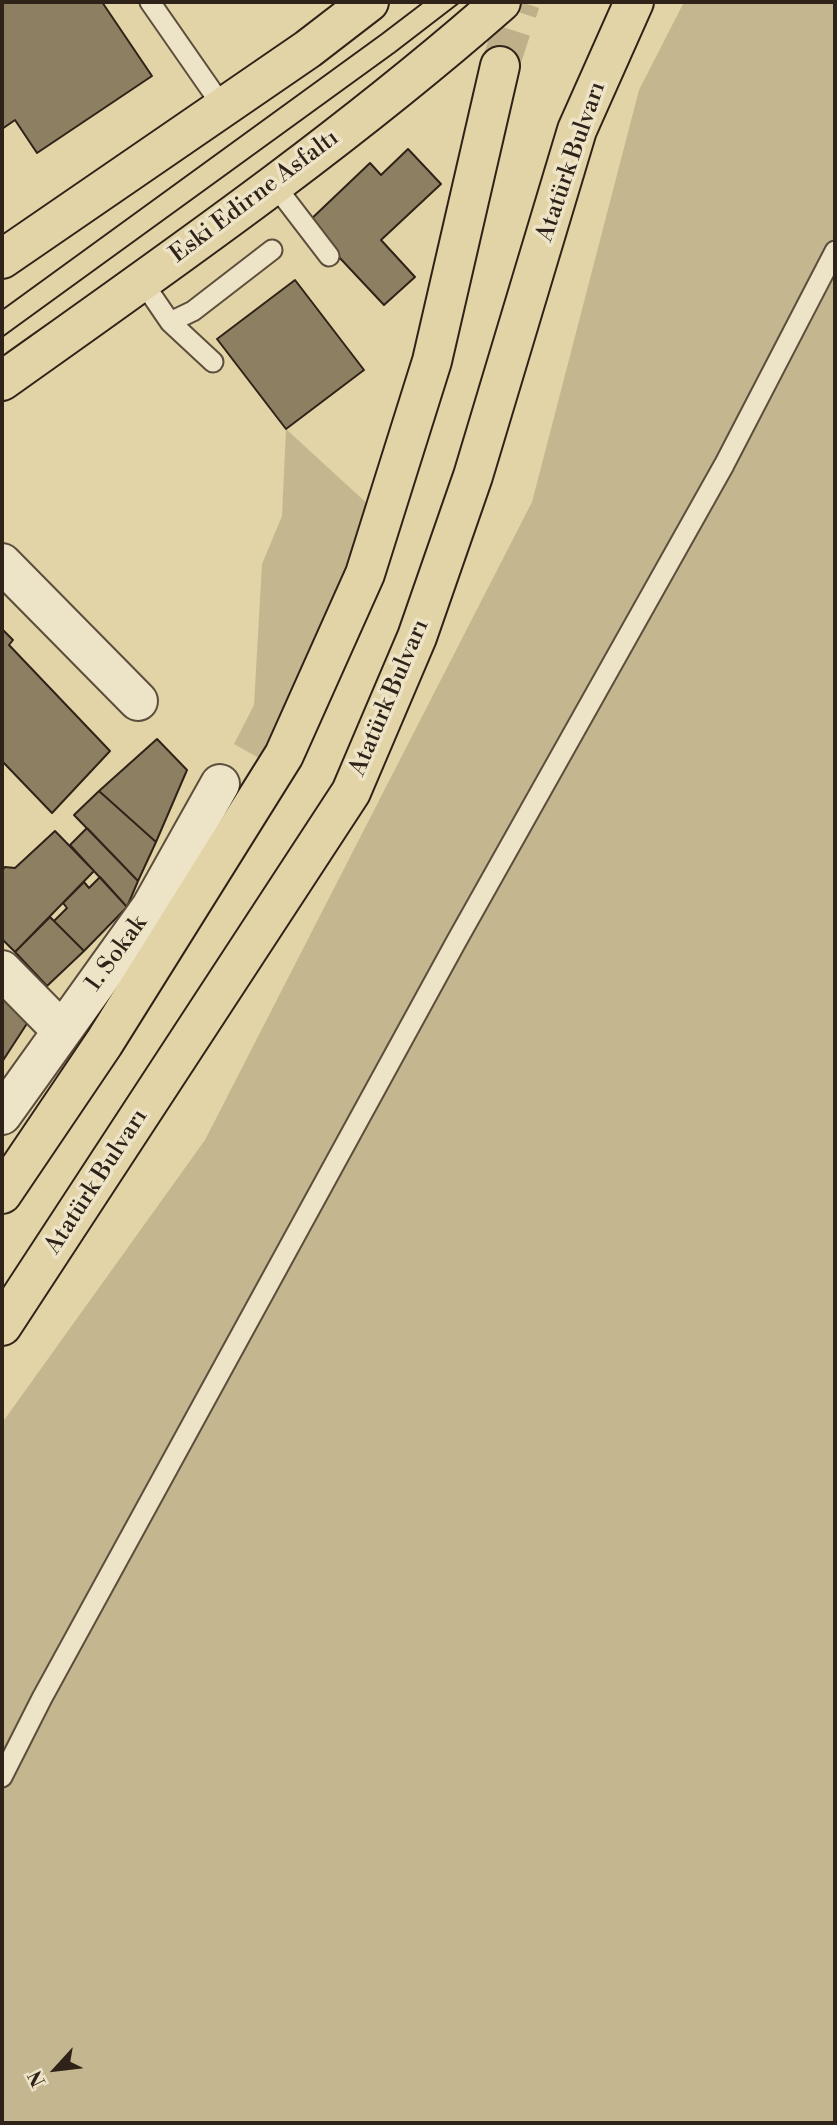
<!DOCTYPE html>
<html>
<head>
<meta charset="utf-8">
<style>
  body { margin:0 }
  #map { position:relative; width:837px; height:2125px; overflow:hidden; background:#e3d4a7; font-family:"Libre Bodoni",serif }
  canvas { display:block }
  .frame { position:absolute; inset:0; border:4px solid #2f2218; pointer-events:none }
  .north { position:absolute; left:21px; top:2034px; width:70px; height:70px; -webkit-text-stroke:5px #ede3c6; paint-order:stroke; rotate:243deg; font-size:19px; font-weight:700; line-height:28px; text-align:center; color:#2f2218 }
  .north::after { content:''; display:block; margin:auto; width:24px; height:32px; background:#2f2218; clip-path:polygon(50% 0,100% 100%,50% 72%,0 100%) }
</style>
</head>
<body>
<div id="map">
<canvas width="837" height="2125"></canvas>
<div class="frame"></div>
<div class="north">N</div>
</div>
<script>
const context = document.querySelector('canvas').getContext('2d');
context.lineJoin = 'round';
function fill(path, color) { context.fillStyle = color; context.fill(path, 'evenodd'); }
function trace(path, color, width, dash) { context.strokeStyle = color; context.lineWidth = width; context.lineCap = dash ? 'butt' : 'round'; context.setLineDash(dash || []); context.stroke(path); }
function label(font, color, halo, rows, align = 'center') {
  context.font = font + ' "Libre Bodoni",serif'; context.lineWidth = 7; context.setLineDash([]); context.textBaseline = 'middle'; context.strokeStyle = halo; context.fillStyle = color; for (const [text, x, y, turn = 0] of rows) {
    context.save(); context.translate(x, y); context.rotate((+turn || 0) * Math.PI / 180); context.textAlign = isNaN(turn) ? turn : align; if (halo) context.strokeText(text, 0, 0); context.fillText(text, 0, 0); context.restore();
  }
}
fill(new Path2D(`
  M 684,2 L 835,2 L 835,2123 L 2,2123 L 2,1423 L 205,1140 L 532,502 L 639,90 Z
  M 286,429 L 372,508 L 266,762 L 234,744 L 254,705 L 262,564 L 282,516 Z`), '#c4b68f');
const building = new Path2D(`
  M 2,2 L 102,2 L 152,76 L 37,153 L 15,120 L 2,129 Z
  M 408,149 L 441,184 L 381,240 L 415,277 L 384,305 L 307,223 L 370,163 L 381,175 Z
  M 295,280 L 364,370 L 286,429 L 217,339 Z
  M 2,629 L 13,640 L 9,645 L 110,751 L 52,813 L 2,761 Z
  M 157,739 L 187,770 L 156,842 L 99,791 Z
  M 99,791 L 156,842 L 138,881 L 74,815 Z
  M 87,828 L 138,881 L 127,907 L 70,845 Z
  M 55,831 L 94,871 L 15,952 L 2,939 L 2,870 L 5,867 L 15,868 Z
  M 100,877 L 127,907 L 84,951 L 54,921 L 67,908 L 63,903 L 84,882 L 89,888 Z
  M 50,917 L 84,951 L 47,986 L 15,952 Z
  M 2,986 L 28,1022 L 2,1062 Z`);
fill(building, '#8d7f62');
trace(building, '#2f2218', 2);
trace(new Path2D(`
  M 500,66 L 521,2`), '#bfb08a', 38, [38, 19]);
const lane = new Path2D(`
  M 150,2 L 223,107
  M 273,183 L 329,256
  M 142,281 L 170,322 L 193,311 L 272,250
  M 170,322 L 213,362
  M 2,1777 L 42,1698 L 456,942 L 724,465 L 835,251`);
const street = new Path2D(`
  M 2,563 L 138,701
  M 2,970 L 62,1031
  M 2,1115 L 151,907 L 220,784`);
const primary = new Path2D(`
  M 2,259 L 308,49 L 369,2
  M 2,381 C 172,260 344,140 501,2`);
const highway = new Path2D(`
  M 2,1194 L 104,1043 L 284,755 L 365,574 L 432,361 L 500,66
  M 2,1326 L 351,792 L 417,637 L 473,476 L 577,130 L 634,2`);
trace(lane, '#5c4e3c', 23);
trace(street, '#5c4e3c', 42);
trace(primary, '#2f2218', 42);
trace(highway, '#2f2218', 42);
trace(lane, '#ede3c6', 19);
trace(street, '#ede3c6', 38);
trace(primary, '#e3d4a7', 38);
trace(highway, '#e3d4a7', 38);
trace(new Path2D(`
  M 2,310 L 382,34 L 424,2
  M 2,337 L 395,52 L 460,2`), '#2f2218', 2);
label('24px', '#2f2218', '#ede3c6', [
  ["Atatürk Bulvarı",572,162,-71],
  ["Eski Edirne Asfaltı",255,197,-37],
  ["Atatürk Bulvarı",390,698,-67],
  ["1. Sokak",117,954,-54],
  ["Atatürk Bulvarı",97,1182,-57]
]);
</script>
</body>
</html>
